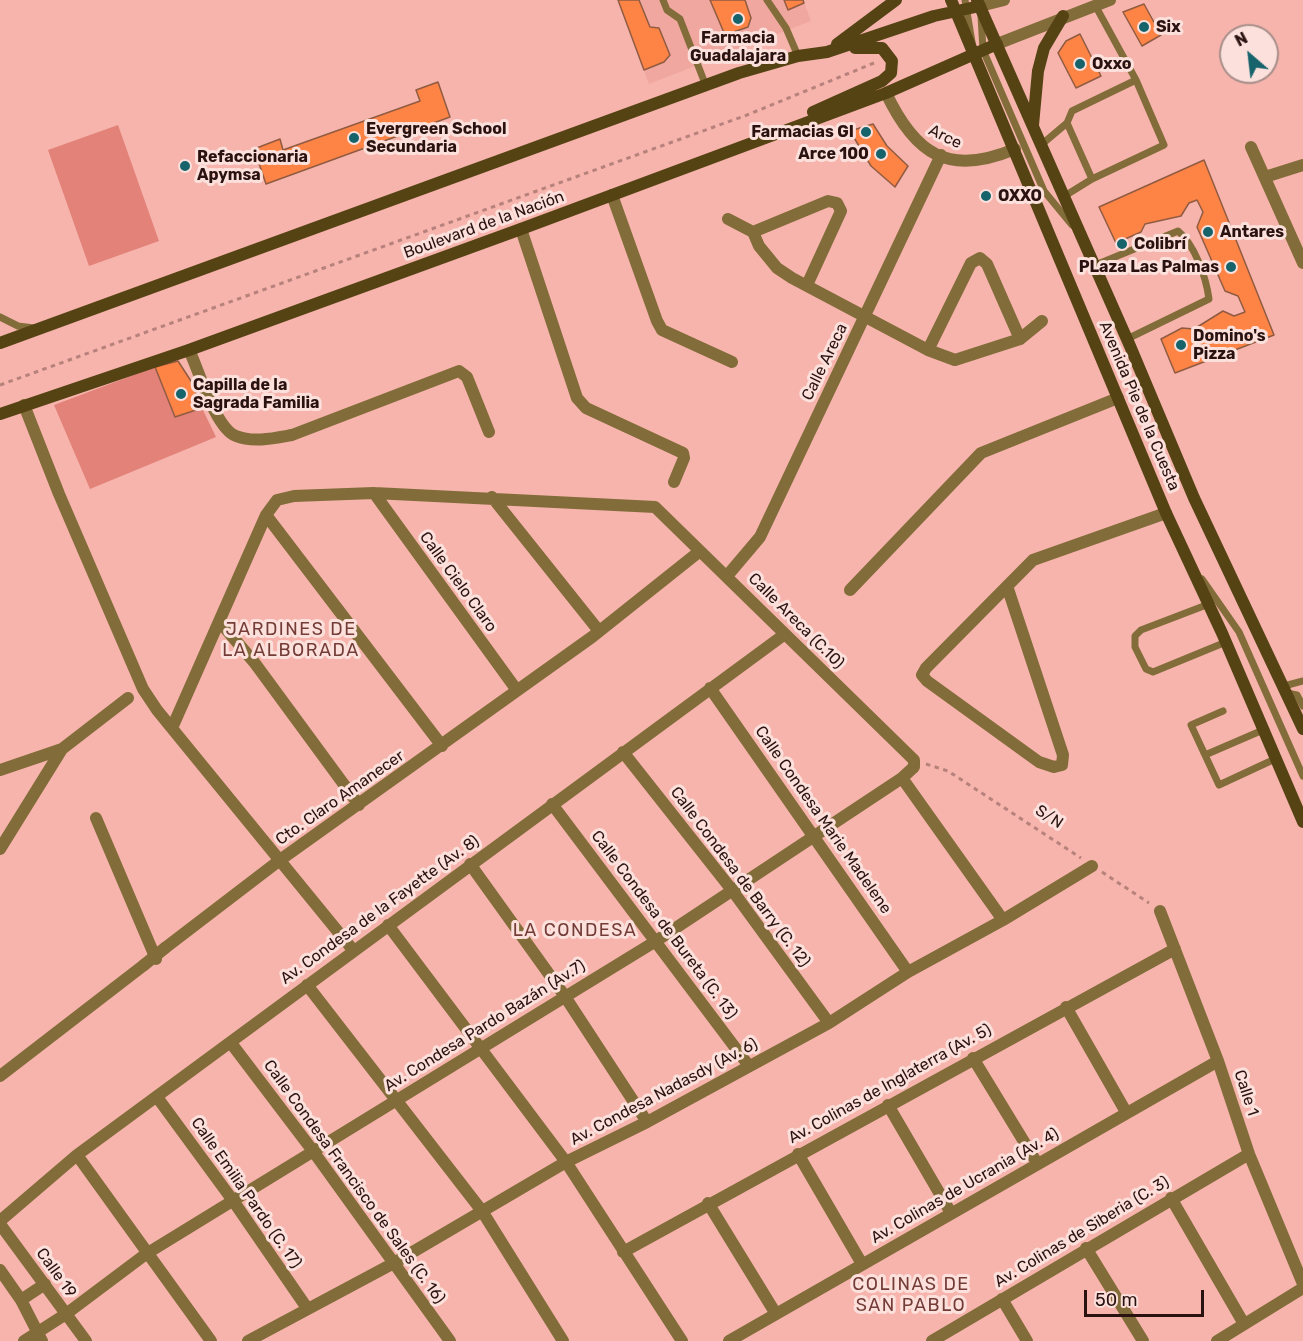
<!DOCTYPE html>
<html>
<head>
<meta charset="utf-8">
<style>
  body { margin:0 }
  #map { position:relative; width:1303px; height:1341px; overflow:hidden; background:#f6b4ac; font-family:Rubik,sans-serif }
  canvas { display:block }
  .north { position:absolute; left:1219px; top:24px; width:60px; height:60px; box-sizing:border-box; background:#fce0dc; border:2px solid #a88e8a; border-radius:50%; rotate:332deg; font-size:16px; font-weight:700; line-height:24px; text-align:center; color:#291210 }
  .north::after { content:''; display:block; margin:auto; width:21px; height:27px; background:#16636c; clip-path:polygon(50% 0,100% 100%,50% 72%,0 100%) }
  .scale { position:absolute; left:1084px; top:1290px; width:120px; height:27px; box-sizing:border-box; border:3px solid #291210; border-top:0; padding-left:8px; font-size:18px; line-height:21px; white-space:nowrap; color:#291210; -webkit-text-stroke:4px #fce0dc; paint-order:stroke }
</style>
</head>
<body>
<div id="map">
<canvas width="1303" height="1341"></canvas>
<div class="north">N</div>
<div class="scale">50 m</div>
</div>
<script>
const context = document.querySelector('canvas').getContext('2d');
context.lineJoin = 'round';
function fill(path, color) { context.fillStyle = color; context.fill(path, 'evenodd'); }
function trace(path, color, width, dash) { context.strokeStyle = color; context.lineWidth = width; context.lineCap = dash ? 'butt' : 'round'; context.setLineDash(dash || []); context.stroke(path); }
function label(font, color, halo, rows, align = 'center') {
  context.font = font + ' Rubik,sans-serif'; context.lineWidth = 6; context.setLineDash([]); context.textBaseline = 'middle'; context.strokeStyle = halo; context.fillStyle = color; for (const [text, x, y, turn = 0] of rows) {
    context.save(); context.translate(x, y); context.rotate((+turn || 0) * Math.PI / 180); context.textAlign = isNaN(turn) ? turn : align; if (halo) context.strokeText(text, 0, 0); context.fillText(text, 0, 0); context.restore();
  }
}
fill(new Path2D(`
  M 618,0 L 803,0 L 811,21 L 649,84 Z`), '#f0a79f');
fill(new Path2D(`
  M 118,125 L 159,241 L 89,266 L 48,150 Z
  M 155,367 L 175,417 L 202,408 L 216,437 L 90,489 L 54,405 Z`), '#e28279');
const building = new Path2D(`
  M 618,0 L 639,0 L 650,27 L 659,28 L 670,55 L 664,62 L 644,70 Z
  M 710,0 L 745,0 L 751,18 L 748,27 L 725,35 Z
  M 784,0 L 803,0 L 804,3 L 788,10 Z
  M 1144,4 L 1161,35 L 1142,46 L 1123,12 Z
  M 1080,34 L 1101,76 L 1076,88 L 1058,53 L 1066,41 Z
  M 438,82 L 450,117 L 266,184 L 254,149 L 280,139 L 283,150 L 420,101 L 416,90 Z
  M 873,124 L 887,146 L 908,166 L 895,187 L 871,166 L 850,131 Z
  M 1204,160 L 1274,335 L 1175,373 L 1161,339 L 1182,328 L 1194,329 L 1223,311 L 1234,316 L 1245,312 L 1238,296 L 1225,291 L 1197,227 L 1203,212 L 1197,200 L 1189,203 L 1181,216 L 1145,224 L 1141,232 L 1116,243 L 1099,207 Z
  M 178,361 L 191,381 L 202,408 L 175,417 L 155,367 Z`);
fill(building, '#fd8444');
trace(building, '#905b42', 1.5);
trace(new Path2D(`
  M 0,385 L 747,115 L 874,63
  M 926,764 L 948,771 L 1081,858
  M 1102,872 L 1149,903`), '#b7827c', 3, [4.5, 4.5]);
trace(new Path2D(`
  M 663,0 L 667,10 L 680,19 L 706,86
  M 767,0 L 786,28 L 798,56
  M 965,0 L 972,42
  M 1095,5 L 1136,80
  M 981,16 L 983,50 L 1044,191 L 1072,225
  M 1067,123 L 1092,179
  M 1041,145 L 1067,123 L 1072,111 L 1136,80 L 1164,145 L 1092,179 L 1063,197
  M 1093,266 L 1178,231 C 1195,245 1206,277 1209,299 L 1127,339
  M 0,317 L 18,326 L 34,328
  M 1202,579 L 1239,632 L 1303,776
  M 1209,604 L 1141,630 L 1135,636 L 1135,647 L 1146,669 L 1153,672 L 1226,642
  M 1284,686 L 1303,681
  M 1287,693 L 1297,695 L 1303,706
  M 1223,711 L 1191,725 L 1219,785 L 1275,759
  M 1205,755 L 1263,730`), '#826c39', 7);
trace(new Path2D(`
  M 980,6 L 1004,0
  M 997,44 L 1110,0
  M 886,93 C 915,154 948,177 1015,149
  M 1251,147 L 1303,263
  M 1265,177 L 1303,165
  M 612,195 L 657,321 L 662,330 L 732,362
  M 728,219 L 753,232 L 759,246 L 777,268 L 792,278 L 928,350 L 955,360 L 1020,339 L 1042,321
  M 521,229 L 577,398 L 586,408 L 683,453 L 684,458 L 674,482
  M 753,232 L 828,201 L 837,203 L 841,211 L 807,285
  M 189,350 C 199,370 215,428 236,436 C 253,443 275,438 292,435 L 459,371 L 467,377 L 489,432
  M 928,350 L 971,263 L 980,258 L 987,264 L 1020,339
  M 24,405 L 59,494 L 143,689 L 157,710 L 353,950
  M 374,493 L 516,689
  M 492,497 L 599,631
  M 266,515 L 442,746
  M 727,576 L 760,537 L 941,155
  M 1007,586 L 1063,755 L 1062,765 L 1054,767 L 1039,762 L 927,681 L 922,675 L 926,668 L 1033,560 L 1166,513
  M 850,590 L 981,453 L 1118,398
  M 220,622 L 254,662 L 359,805
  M 710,688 L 908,972
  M 623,752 L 732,890 L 829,1023
  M 0,770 L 62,749
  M 902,778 L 1003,920
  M 552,804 L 749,1066
  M 96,818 L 156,959
  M 0,849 L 62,749 L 128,698
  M 470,864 L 564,995 L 647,1122
  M 1160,911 L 1218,1061 L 1249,1154 L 1303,1284
  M 388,925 L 566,1162 L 682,1341
  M 165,948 L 280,860 L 592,637 L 700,551
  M 307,985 L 482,1211 L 563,1341
  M 1066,1007 L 1126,1112
  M 231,1043 L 313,1151 L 450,1341
  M 973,1058 L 1037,1163
  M 0,1076 L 144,965
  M 157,1097 L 234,1202 L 307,1308
  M 888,1105 L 951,1213
  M 798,1154 L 862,1264
  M 77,1155 L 211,1341
  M 1171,1198 L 1244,1324
  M 708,1203 L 776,1314
  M 0,1221 L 77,1155 L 785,634
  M 0,1224 L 86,1341
  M 1086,1248 L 1143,1341
  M 623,1252 L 1175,949
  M 0,1270 L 21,1300 L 42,1341
  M 1002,1299 L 1027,1341
  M 21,1300 L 45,1284
  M 24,1341 L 66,1314 L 146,1254 L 656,941 L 902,778 L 914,767 L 914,760 L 655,507 L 374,493 L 294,496 L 277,500 L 266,515 L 172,728
  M 248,1341 L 394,1263 L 566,1162 L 647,1122 L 829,1023 L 908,972 L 1003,920 L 1092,866
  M 729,1341 L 1218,1061
  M 932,1341 L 1249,1154
  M 1217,1341 L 1303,1288`), '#826c39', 12);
trace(new Path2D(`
  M 951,0 L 1166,513 L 1222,633 L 1303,822
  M 977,0 L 1130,346 L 1194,498 L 1303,729
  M 837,44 L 896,0
  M 813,112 L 882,81 L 891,73 L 892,61 L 882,48 L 855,48
  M 1033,125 L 1038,71 L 1044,48 L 1063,16
  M 0,343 L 739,73 L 798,56 L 827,52 L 934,16 L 980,6
  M 0,414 L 189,350 L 521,229 L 886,93 L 997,44`), '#564314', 12);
trace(new Path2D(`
  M 144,965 L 165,948`), '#826c39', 12);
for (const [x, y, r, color] of [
  [738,19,6,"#16636c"],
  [1144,27,6,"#16636c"],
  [1080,64,6,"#16636c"],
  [866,132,6,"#16636c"],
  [354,138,6,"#16636c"],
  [881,154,6,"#16636c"],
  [185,166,6,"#16636c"],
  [986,196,6,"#16636c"],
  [1208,232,6,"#16636c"],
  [1122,244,6,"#16636c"],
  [1231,267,6,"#16636c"],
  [1181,345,6,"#16636c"],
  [181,394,6,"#16636c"]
]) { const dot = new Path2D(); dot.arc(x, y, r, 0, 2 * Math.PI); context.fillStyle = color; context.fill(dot); trace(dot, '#fce0dc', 2); }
label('bold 16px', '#291210', '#fce0dc', [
  ["Six",1156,27],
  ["Farmacia",738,38,"center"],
  ["Guadalajara",738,56,"center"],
  ["Oxxo",1092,64],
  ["Evergreen School",366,129],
  ["Secundaria",366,147],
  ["Farmacias GI",854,132,"right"],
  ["Arce 100",869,154,"right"],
  ["Refaccionaria",197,157],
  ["Apymsa",197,175],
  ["OXXO",998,196],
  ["Antares",1220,232],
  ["Colibrí",1134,244],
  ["PLaza Las Palmas",1219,267,"right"],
  ["Domino's",1193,336],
  ["Pizza",1193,354],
  ["Capilla de la",193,385],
  ["Sagrada Familia",193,403]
], 'left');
label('16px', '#291210', '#fce0dc', [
  ["Arce",945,137,26],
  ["Boulevard de la Nación",484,225,-20],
  ["Calle Areca",825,362,-64],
  ["Avenida Pie de la Cuesta",1139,406,67],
  ["Calle Cielo Claro",458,582,54],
  ["Calle Areca (C.10)",796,621,45],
  ["Cto. Claro Amanecer",340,798,-35],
  ["S/N",1049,817,33],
  ["Calle Condesa Marie Madelene",823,820,55],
  ["Calle Condesa de Barry (C. 12)",740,877,53],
  ["Av. Condesa de la Fayette (Av. 8)",380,910,-36],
  ["Calle Condesa de Bureta (C. 13)",664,925,53],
  ["Av. Condesa Pardo Bazán (Av.7)",485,1026,-32],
  ["Av. Colinas de Inglaterra (Av. 5)",890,1084,-29],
  ["Av. Condesa Nadasdy (Av. 6)",664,1092,-28],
  ["Calle 1",1246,1093,72],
  ["Calle Condesa Francisco de Sales (C. 16)",354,1182,54],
  ["Av. Colinas de Ucrania (Av. 4)",965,1186,-30],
  ["Calle Emilia Pardo (C. 17)",246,1193,55],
  ["Av. Colinas de Siberia (C. 3)",1082,1232,-31],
  ["Calle 19",56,1273,54]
]);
context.letterSpacing = '1.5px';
label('18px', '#743c37', '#fce0dc', [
  ["JARDINES DE",291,630],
  ["LA ALBORADA",291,651],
  ["LA CONDESA",575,931],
  ["COLINAS DE",911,1285],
  ["SAN PABLO",911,1306]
]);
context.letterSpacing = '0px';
</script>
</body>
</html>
